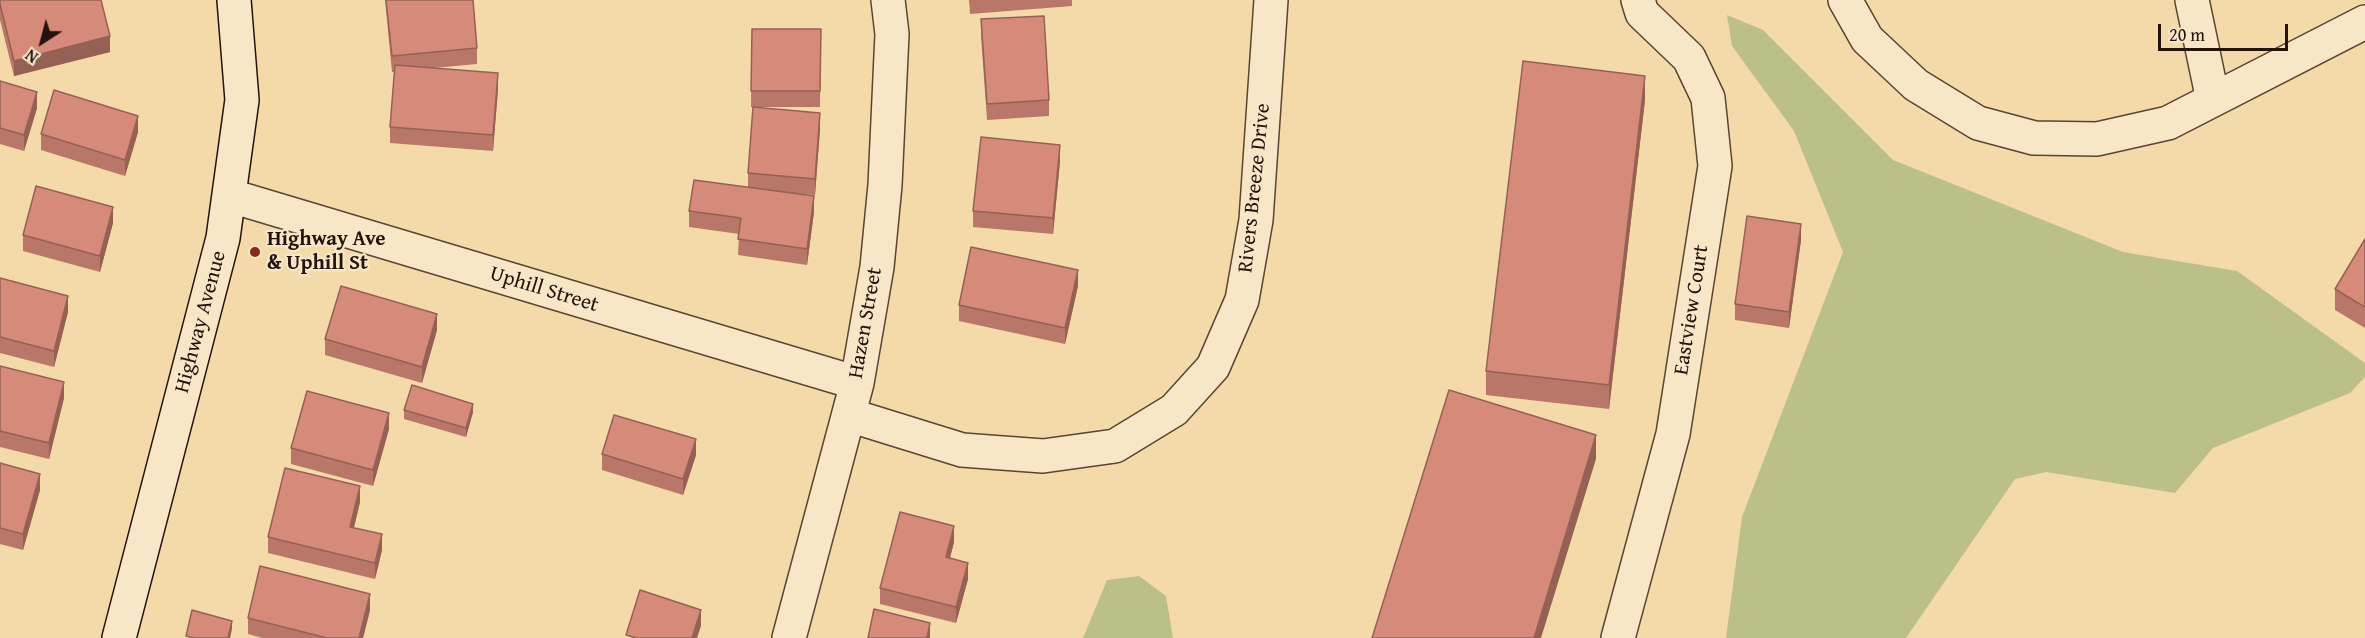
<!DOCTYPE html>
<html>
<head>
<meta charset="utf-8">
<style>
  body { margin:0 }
  #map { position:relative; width:2365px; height:638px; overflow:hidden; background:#f5daa9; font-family:"Gentium Book Plus",serif }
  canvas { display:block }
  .north { position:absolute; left:12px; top:12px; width:60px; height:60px; -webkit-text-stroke:4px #f8e7c7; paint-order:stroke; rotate:216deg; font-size:16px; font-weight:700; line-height:24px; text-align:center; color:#23130c }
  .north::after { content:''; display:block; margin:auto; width:21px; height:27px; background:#23130c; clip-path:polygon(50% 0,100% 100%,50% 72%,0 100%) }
  .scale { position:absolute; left:2158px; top:24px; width:130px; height:27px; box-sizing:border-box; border:3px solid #23130c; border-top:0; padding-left:8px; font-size:18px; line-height:21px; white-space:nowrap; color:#23130c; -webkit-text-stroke:4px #f8e7c7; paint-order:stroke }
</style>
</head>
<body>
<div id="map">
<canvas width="2365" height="638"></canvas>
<div class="north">N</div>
<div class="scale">20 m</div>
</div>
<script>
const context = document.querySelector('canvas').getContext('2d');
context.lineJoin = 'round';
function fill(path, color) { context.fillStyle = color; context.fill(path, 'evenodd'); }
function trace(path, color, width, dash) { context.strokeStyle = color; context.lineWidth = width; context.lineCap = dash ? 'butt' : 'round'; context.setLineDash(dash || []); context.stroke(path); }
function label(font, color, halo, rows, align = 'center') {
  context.font = font + ' "Gentium Book Plus",serif'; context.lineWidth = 4.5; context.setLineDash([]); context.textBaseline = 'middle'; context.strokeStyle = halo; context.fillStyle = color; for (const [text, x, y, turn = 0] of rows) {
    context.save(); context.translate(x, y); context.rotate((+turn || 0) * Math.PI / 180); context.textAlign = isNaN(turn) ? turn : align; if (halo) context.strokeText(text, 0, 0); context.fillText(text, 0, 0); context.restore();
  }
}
fill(new Path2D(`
  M 1727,15 L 1763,30 L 1893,160 L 2123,252 L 2237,271 L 2365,363 L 2365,377 L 2350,393 L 2213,448 L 2175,493 L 2046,472 L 2015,479 L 1906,638 L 1726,638 L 1742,517 L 1843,252 L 1794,131 L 1732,46 Z
  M 1139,576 L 1166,596 L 1173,638 L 1083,638 L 1107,580 Z`), '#bbc089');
const street = new Path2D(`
  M 1845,0 L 1867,39 L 1916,85 L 1978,123 L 2034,138 L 2097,139 L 2168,123 L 2365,22
  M 2192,0 L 2213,100
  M 231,196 L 857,383
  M 849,415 L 962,450 L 1043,456 L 1115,446 L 1174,410 L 1213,367 L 1242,300 L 1256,220 L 1271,0
  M 789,638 L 857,383 L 877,267 L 885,185 L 892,34 L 888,0
  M 1618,638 L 1673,434 L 1715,166 L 1708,98 L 1689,58 L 1642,13 L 1638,0`);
const secondary = new Path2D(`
  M 119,638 L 223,238 L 242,100 L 234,0`);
trace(street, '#584533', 36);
trace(secondary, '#23130c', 36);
trace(street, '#f8e7c7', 33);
trace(secondary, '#f8e7c7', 33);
fill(new Path2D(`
  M 0,0 L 110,52 L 14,76 L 0,20 Z
  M 385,0 L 473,0 L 477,48 L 477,64 L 434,68 L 498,89 L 493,151 L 390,143 L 390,127 L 394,72 L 392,72 Z
  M 969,0 L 1072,0 L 1072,6 L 970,14 Z
  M 981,19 L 1049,100 L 1049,116 L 987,120 L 981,35 Z
  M 752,29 L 821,29 L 820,107 L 751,107 Z
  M 0,81 L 37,108 L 24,151 L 0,144 Z
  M 1645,100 L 1609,409 L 1486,395 L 1486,371 Z
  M 820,129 L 815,195 L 792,193 L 814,212 L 807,265 L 738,255 L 739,234 L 689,227 L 689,211 L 748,187 L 748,173 Z
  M 138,132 L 125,176 L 41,150 L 41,134 Z
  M 1060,161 L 1053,234 L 973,227 L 973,211 Z
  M 113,223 L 100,272 L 23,251 L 23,235 Z
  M 2365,239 L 2365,328 L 2335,310 L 2335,289 Z
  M 1801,240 L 1789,328 L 1735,320 L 1735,304 Z
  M 0,278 L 68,312 L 54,367 L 0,353 Z
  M 1078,286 L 1065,344 L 959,321 L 959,305 Z
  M 437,330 L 422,383 L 325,355 L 325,339 Z
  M 0,366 L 64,398 L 49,459 L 0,447 Z
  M 404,410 L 473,412 L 466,437 L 404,419 Z
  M 389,429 L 373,486 L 291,464 L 291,448 Z
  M 602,454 L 696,455 L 683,495 L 602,470 Z
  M 0,463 L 40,490 L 23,550 L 0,544 Z
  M 360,502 L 354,528 L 382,550 L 375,579 L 268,553 L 268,537 Z
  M 954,542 L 950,558 L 968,579 L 956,623 L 880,604 L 880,588 Z
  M 370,610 L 363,638 L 262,638 L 248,634 L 248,618 Z`), '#b87768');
fill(new Path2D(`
  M 110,36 L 110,52 L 14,76 L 14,61 Z
  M 498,73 L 498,89 L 493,151 L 493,135 Z
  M 1645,76 L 1645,100 L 1609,409 L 1609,385 Z
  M 37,92 L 37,108 L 24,151 L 24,135 Z
  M 820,113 L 820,129 L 815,195 L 815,179 Z
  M 138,116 L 138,132 L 125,176 L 125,160 Z
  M 1060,145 L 1060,161 L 1053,234 L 1053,218 Z
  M 814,196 L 814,212 L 807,265 L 807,249 Z
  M 113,207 L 113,223 L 100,272 L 100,256 Z
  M 1801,224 L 1801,240 L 1789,328 L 1789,312 Z
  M 1078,270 L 1078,286 L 1065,344 L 1065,328 Z
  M 68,296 L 68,312 L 54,367 L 54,351 Z
  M 437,314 L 437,330 L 422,383 L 422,367 Z
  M 64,382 L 64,398 L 49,459 L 49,443 Z
  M 473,404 L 473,412 L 466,437 L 466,428 Z
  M 389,413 L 389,429 L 373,486 L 373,470 Z
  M 1596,435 L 1596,459 L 1541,638 L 1534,638 Z
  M 696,439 L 696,455 L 683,495 L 683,479 Z
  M 40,474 L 40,490 L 23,550 L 23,534 Z
  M 360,486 L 360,502 L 350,543 L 350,527 Z
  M 954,526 L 954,542 L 946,573 L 946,557 Z
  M 382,534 L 382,550 L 375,579 L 375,563 Z
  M 968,563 L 968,579 L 956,623 L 956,607 Z
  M 370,594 L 370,610 L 363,638 L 359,638 Z
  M 701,610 L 701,626 L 697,638 L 692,638 Z
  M 232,621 L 232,629 L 230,638 L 228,638 Z
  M 930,623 L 930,638 L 927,638 Z`), '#966155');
const building = new Path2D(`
  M 0,0 L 101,0 L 110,36 L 14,61 L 0,4 Z
  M 386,0 L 473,0 L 477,48 L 392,56 Z
  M 1044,16 L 1049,100 L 987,104 L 981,19 Z
  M 752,29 L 821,29 L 820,91 L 751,91 Z
  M 1523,61 L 1645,76 L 1609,385 L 1486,371 Z
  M 395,65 L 498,73 L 493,135 L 390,127 Z
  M 0,81 L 37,92 L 24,135 L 0,128 Z
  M 54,90 L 138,116 L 125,160 L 41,134 Z
  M 753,107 L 820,113 L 815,179 L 748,173 Z
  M 981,137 L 1060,145 L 1053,218 L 973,211 Z
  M 694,180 L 814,196 L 807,249 L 738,239 L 741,218 L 689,211 Z
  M 36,186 L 113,207 L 100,256 L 23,235 Z
  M 1747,216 L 1801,224 L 1789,312 L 1735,304 Z
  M 2365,239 L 2365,307 L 2335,289 Z
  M 971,247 L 1078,270 L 1065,328 L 959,305 Z
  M 0,278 L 68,296 L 54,351 L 0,337 Z
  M 341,286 L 437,314 L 422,367 L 325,339 Z
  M 0,366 L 64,382 L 49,443 L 0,431 Z
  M 412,385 L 473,404 L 466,428 L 404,410 Z
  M 1449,390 L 1596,435 L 1534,638 L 1372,638 Z
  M 307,391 L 389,413 L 373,470 L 291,448 Z
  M 614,415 L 696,439 L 683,479 L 602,454 Z
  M 0,463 L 40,474 L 23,534 L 0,528 Z
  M 285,468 L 360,486 L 350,527 L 382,534 L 375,563 L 268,537 Z
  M 900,512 L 954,526 L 946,557 L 968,563 L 956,607 L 880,588 Z
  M 260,566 L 370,594 L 359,638 L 327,638 L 248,618 Z
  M 640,590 L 701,610 L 692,638 L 636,638 L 626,635 Z
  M 874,609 L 930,623 L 927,638 L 868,638 Z
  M 192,610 L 232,621 L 228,638 L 193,638 L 186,636 Z`);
fill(building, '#d68a79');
trace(building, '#966155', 1.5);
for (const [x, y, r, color] of [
  [255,252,6,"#8f2418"]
]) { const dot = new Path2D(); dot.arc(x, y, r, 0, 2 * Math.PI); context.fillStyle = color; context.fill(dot); trace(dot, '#f8e7c7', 2); }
label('21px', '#23130c', '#f8e7c7', [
  ["Rivers Breeze Drive",1255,188,-84],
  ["Uphill Street",544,290,17],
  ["Eastview Court",1692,310,-81],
  ["Highway Avenue",201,322,-75],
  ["Hazen Street",866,323,-80]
]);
label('bold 21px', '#23130c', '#f8e7c7', [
  ["Highway Ave",267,240],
  ["& Uphill St",267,264]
], 'left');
</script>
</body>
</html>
